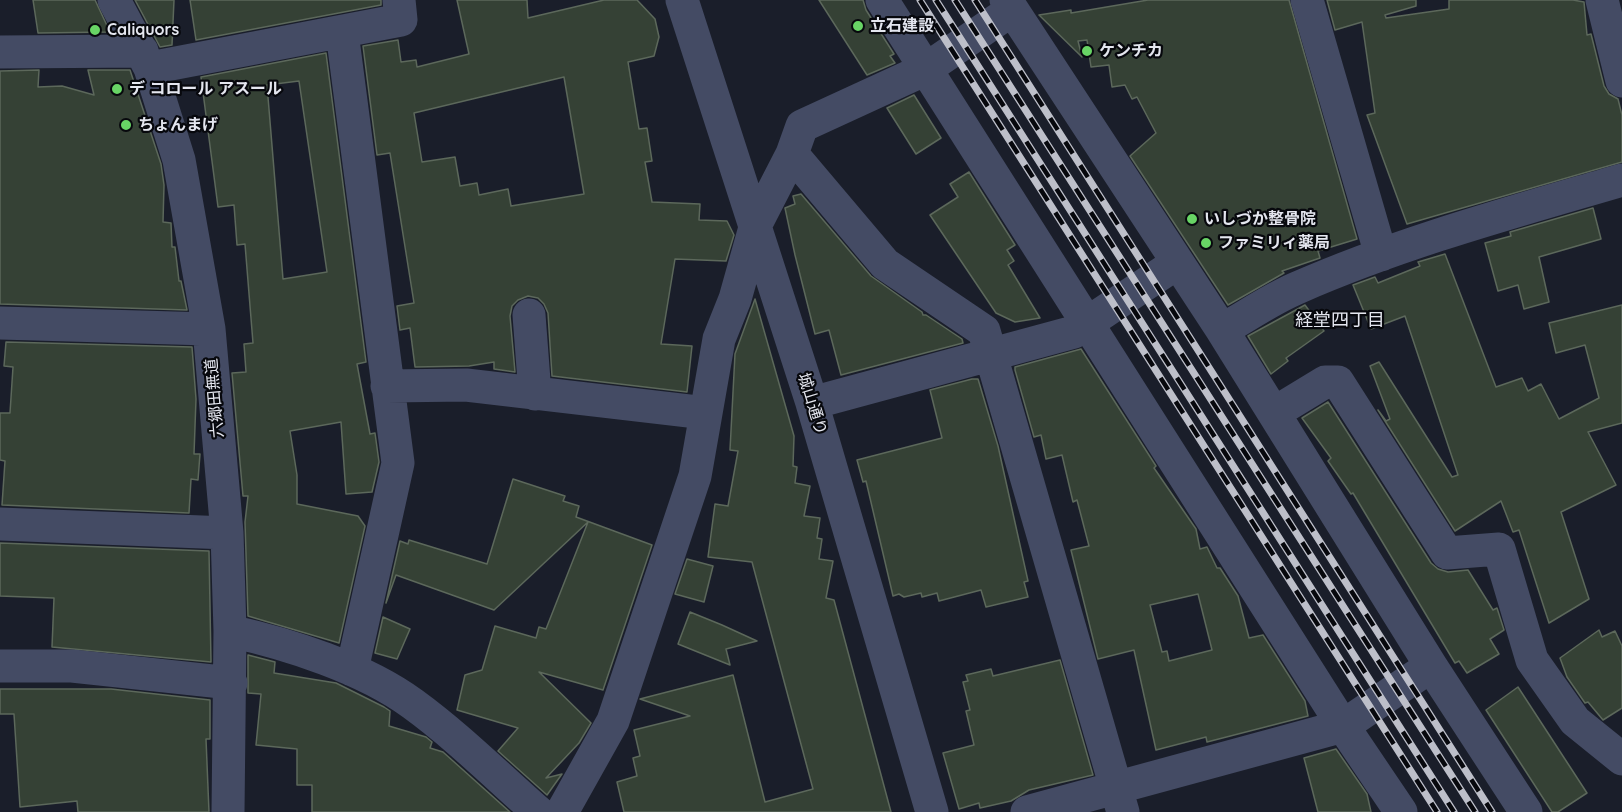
<!DOCTYPE html>
<html>
<head>
<meta charset="utf-8">
<style>
  body { margin:0 }
  canvas { display:block; background:#1a1e2a }
</style>
</head>
<body>
<canvas width="1622" height="812"></canvas>
<script>
const context = document.querySelector('canvas').getContext('2d');
context.lineJoin = 'round';
function fill(path, color) { context.fillStyle = color; context.fill(path, 'evenodd'); }
function trace(path, color, width, dash) { context.strokeStyle = color; context.lineWidth = width; context.lineCap = dash ? 'butt' : 'round'; context.setLineDash(dash || []); context.stroke(path); }
function label(font, color, halo, rows, align = 'center') {
  context.font = font + ' Quicksand,"Noto Sans JP",sans-serif'; context.lineWidth = 4.5; context.setLineDash([]); context.textBaseline = 'middle'; context.strokeStyle = halo; context.fillStyle = color; for (const [text, x, y, turn = 0] of rows) {
    context.save(); context.translate(x, y); context.rotate((+turn || 0) * Math.PI / 180); context.textAlign = isNaN(turn) ? turn : align; if (halo) context.strokeText(text, 0, 0); context.fillText(text, 0, 0); context.restore();
  }
}
const building = new Path2D(`
  M 33,0 L 95,0 L 110,32 L 38,33 Z
  M 135,0 L 174,0 L 172,45 L 160,47 Z
  M 190,0 L 381,0 L 381,5 L 196,40 Z
  M 457,0 L 527,0 L 528,18 L 604,0 L 637,0 L 655,19 L 659,37 L 654,56 L 628,62 L 639,129 L 647,128 L 652,161 L 645,162 L 652,202 L 700,204 L 699,220 L 727,221 L 734,235 L 726,261 L 675,259 L 661,344 L 692,346 L 687,392 L 552,376 L 548,313 L 544,304 L 538,298 L 528,296 L 518,300 L 512,306 L 510,316 L 515,372 L 494,369 L 494,362 L 469,366 L 415,367 L 410,328 L 400,330 L 397,306 L 414,303 L 390,153 L 377,155 L 363,46 L 398,40 L 401,62 L 416,60 L 417,67 L 469,54 ZM 564,77 L 584,194 L 511,206 L 508,189 L 479,195 L 477,183 L 460,186 L 455,157 L 422,162 L 414,113 Z
  M 819,0 L 863,0 L 866,10 L 894,54 L 890,56 L 895,63 L 867,75 Z
  M 1148,0 L 1289,0 L 1357,239 L 1318,251 L 1320,258 L 1282,271 L 1284,273 L 1228,305 L 1130,156 L 1156,133 L 1137,97 L 1132,99 L 1125,85 L 1112,87 L 1109,65 L 1091,67 L 1087,40 L 1078,41 L 1082,57 L 1039,15 L 1071,10 L 1071,13 Z
  M 1327,0 L 1416,0 L 1416,6 L 1385,15 L 1386,18 L 1449,9 L 1449,0 L 1573,0 L 1584,2 L 1587,35 L 1591,34 L 1604,86 L 1609,94 L 1618,99 L 1622,115 L 1622,162 L 1407,224 L 1367,115 L 1375,113 L 1362,22 L 1335,30 Z
  M 326,53 L 366,362 L 357,364 L 370,434 L 375,433 L 379,462 L 372,492 L 346,494 L 341,422 L 290,431 L 297,475 L 297,504 L 358,516 L 365,526 L 339,643 L 248,616 L 245,522 L 248,496 L 243,496 L 232,373 L 246,372 L 244,344 L 253,343 L 245,244 L 237,245 L 234,205 L 218,207 L 201,77 ZM 299,81 L 327,272 L 283,279 L 267,85 Z
  M 39,70 L 38,87 L 62,86 L 94,95 L 88,70 L 130,70 L 161,164 L 164,185 L 163,222 L 171,223 L 172,247 L 175,247 L 179,281 L 181,281 L 187,310 L 0,304 L 0,71 Z
  M 914,95 L 941,138 L 916,154 L 887,108 Z
  M 969,172 L 1015,245 L 1007,250 L 1014,261 L 1008,265 L 1040,318 L 1015,322 L 996,313 L 930,215 L 958,197 L 950,184 Z
  M 801,194 L 871,276 L 922,312 L 923,315 L 926,315 L 962,339 L 963,343 L 841,375 L 829,330 L 815,334 L 795,255 L 785,208 L 795,204 L 793,196 Z
  M 1593,208 L 1601,239 L 1539,257 L 1549,302 L 1524,309 L 1518,285 L 1498,291 L 1485,243 L 1511,236 L 1510,232 Z
  M 1445,254 L 1496,387 L 1522,378 L 1528,391 L 1541,384 L 1559,419 L 1599,398 L 1585,345 L 1556,353 L 1549,323 L 1622,305 L 1622,423 L 1588,432 L 1616,485 L 1561,512 L 1589,599 L 1549,623 L 1519,530 L 1513,532 L 1501,501 L 1455,531 L 1378,410 L 1386,421 L 1390,419 L 1370,366 L 1379,362 L 1452,477 L 1458,475 L 1405,316 L 1371,329 L 1353,285 L 1375,277 L 1378,283 L 1420,266 L 1418,262 Z
  M 755,299 L 794,436 L 793,466 L 797,467 L 795,483 L 810,486 L 804,516 L 820,518 L 817,538 L 822,539 L 819,559 L 833,561 L 826,598 L 834,600 L 891,812 L 624,812 L 617,782 L 637,776 L 633,758 L 640,756 L 634,730 L 690,716 L 640,699 L 733,675 L 765,802 L 813,789 L 752,562 L 708,557 L 715,504 L 728,506 L 738,451 L 730,450 L 735,354 Z
  M 1305,305 L 1324,331 L 1286,358 L 1288,361 L 1271,374 L 1248,336 Z
  M 6,342 L 192,347 L 196,399 L 194,454 L 200,454 L 198,480 L 191,479 L 189,513 L 2,505 L 5,461 L 0,460 L 0,413 L 10,413 L 13,367 L 4,366 Z
  M 1081,349 L 1156,466 L 1154,468 L 1196,529 L 1200,549 L 1207,547 L 1217,568 L 1220,568 L 1238,596 L 1249,638 L 1263,635 L 1305,701 L 1308,716 L 1207,742 L 1206,737 L 1156,750 L 1134,650 L 1098,659 L 1071,550 L 1089,546 L 1077,500 L 1073,502 L 1062,455 L 1046,459 L 1041,435 L 1034,437 L 1015,370 L 1015,367 ZM 1198,594 L 1212,650 L 1169,661 L 1167,651 L 1162,652 L 1150,605 Z
  M 972,379 L 978,379 L 998,446 L 1028,581 L 1024,582 L 1028,597 L 986,607 L 981,590 L 939,601 L 937,593 L 922,597 L 921,593 L 904,597 L 899,594 L 893,596 L 866,481 L 863,482 L 857,460 L 942,438 L 930,390 Z
  M 1328,402 L 1431,563 L 1438,569 L 1448,572 L 1468,570 L 1493,610 L 1497,608 L 1504,630 L 1490,639 L 1499,654 L 1467,673 L 1459,661 L 1455,663 L 1353,493 L 1351,494 L 1328,461 L 1331,458 L 1302,418 Z
  M 513,479 L 565,496 L 563,501 L 579,506 L 576,517 L 652,545 L 603,690 L 539,672 L 591,723 L 579,743 L 546,778 L 562,774 L 547,795 L 498,751 L 518,728 L 457,710 L 465,675 L 482,670 L 495,626 L 536,638 L 539,627 L 546,629 L 588,522 L 494,610 L 396,575 L 386,603 L 400,541 L 408,544 L 409,540 L 487,564 Z
  M 0,543 L 209,551 L 211,662 L 52,647 L 54,598 L 0,596 Z
  M 687,559 L 713,566 L 704,602 L 675,594 Z
  M 690,612 L 722,625 L 757,641 L 726,649 L 730,665 L 678,644 Z
  M 383,617 L 410,629 L 397,659 L 375,653 Z
  M 1599,630 L 1602,637 L 1615,631 L 1622,646 L 1622,708 L 1603,720 L 1588,702 L 1585,703 L 1567,677 L 1560,658 Z
  M 248,655 L 275,662 L 274,673 L 336,683 L 384,707 L 390,711 L 389,726 L 426,737 L 432,742 L 430,748 L 443,752 L 510,812 L 312,812 L 312,785 L 297,785 L 297,749 L 256,745 L 261,694 L 248,693 Z
  M 1060,660 L 1093,775 L 1029,790 L 1011,801 L 980,808 L 979,803 L 959,809 L 943,753 L 974,745 L 966,711 L 970,710 L 963,682 L 968,681 L 966,675 L 991,669 L 993,676 Z
  M 1518,687 L 1587,793 L 1558,812 L 1552,812 L 1486,710 Z
  M 0,689 L 111,689 L 210,700 L 210,739 L 206,739 L 209,812 L 78,812 L 77,801 L 20,807 L 14,714 L 0,714 Z
  M 1336,749 L 1367,794 L 1371,812 L 1318,812 L 1304,758 Z`);
fill(building, '#354135');
trace(building, '#5c685b', 1.5);
trace(new Path2D(`
  M 114,0 L 150,68 L 179,160 L 209,329 L 227,533 L 230,631 L 228,812
  M 682,0 L 812,403 L 932,812
  M 882,0 L 1343,726 L 1401,812
  M 1006,0 L 1222,330 L 1431,666 L 1526,812
  M 1307,0 L 1381,255
  M 1602,0 L 1622,81
  M 342,32 L 398,463 L 352,670
  M 0,52 L 142,51
  M 150,68 L 401,20 L 399,0
  M 792,154 L 885,264 L 984,331 L 1123,812
  M 529,315 L 535,394
  M 0,323 L 209,329
  M 1222,330 C 1247,316 1271,299 1297,288 C 1402,242 1513,212 1622,180
  M 387,386 L 466,385 L 706,413
  M 812,403 L 1074,332 L 1177,263
  M 1274,413 L 1325,382 L 1338,382 L 1447,553 L 1499,549 L 1532,660 L 1575,721 L 1622,759
  M 0,524 L 227,533
  M 230,631 C 289,644 364,668 413,704 C 457,736 497,776 538,812
  M 0,666 L 72,666 L 231,683
  M 562,812 L 613,721 L 695,476 L 719,339 L 735,299 L 756,224 L 792,154 L 802,126 L 926,69 L 1012,10
  M 1027,812 L 1343,726 L 1431,666`), '#444b64', 33);
const rail = new Path2D(`
  M 920,0 L 1437,812
  M 936,0 L 1454,812
  M 955,0 L 1475,812
  M 975,0 L 1492,812`);
trace(rail, '#bdbfc9', 7);
trace(rail, '#07080d', 4.5, [14]);
for (const [x, y, r, color] of [
  [858,26,6,"#68d465"],
  [95,30,6,"#68d465"],
  [1087,51,6,"#68d465"],
  [117,89,6,"#68d465"],
  [126,125,6,"#68d465"],
  [1192,219,6,"#68d465"],
  [1206,243,6,"#68d465"]
]) { const dot = new Path2D(); dot.arc(x, y, r, 0, 2 * Math.PI); context.fillStyle = color; context.fill(dot); trace(dot, '#07080d', 2); }
label('bold 16px', '#e4e6ef', '#07080d', [
  ["立石建設",870,26],
  ["Caliquors",107,30],
  ["ケンチカ",1099,51],
  ["デ コロール アスール",129,89],
  ["ちょんまげ",138,125],
  ["いしづか整骨院",1204,219],
  ["ファミリィ薬局",1218,243]
], 'left');
label('16px', '#e4e6ef', '#07080d', [
  ["六郷田無道",215,398,-95],
  ["城山通り",812,404,73]
]);
label('18px', '#e4e6ef', '#07080d', [
  ["経堂四丁目",1340,321]
]);
</script>
</body>
</html>
